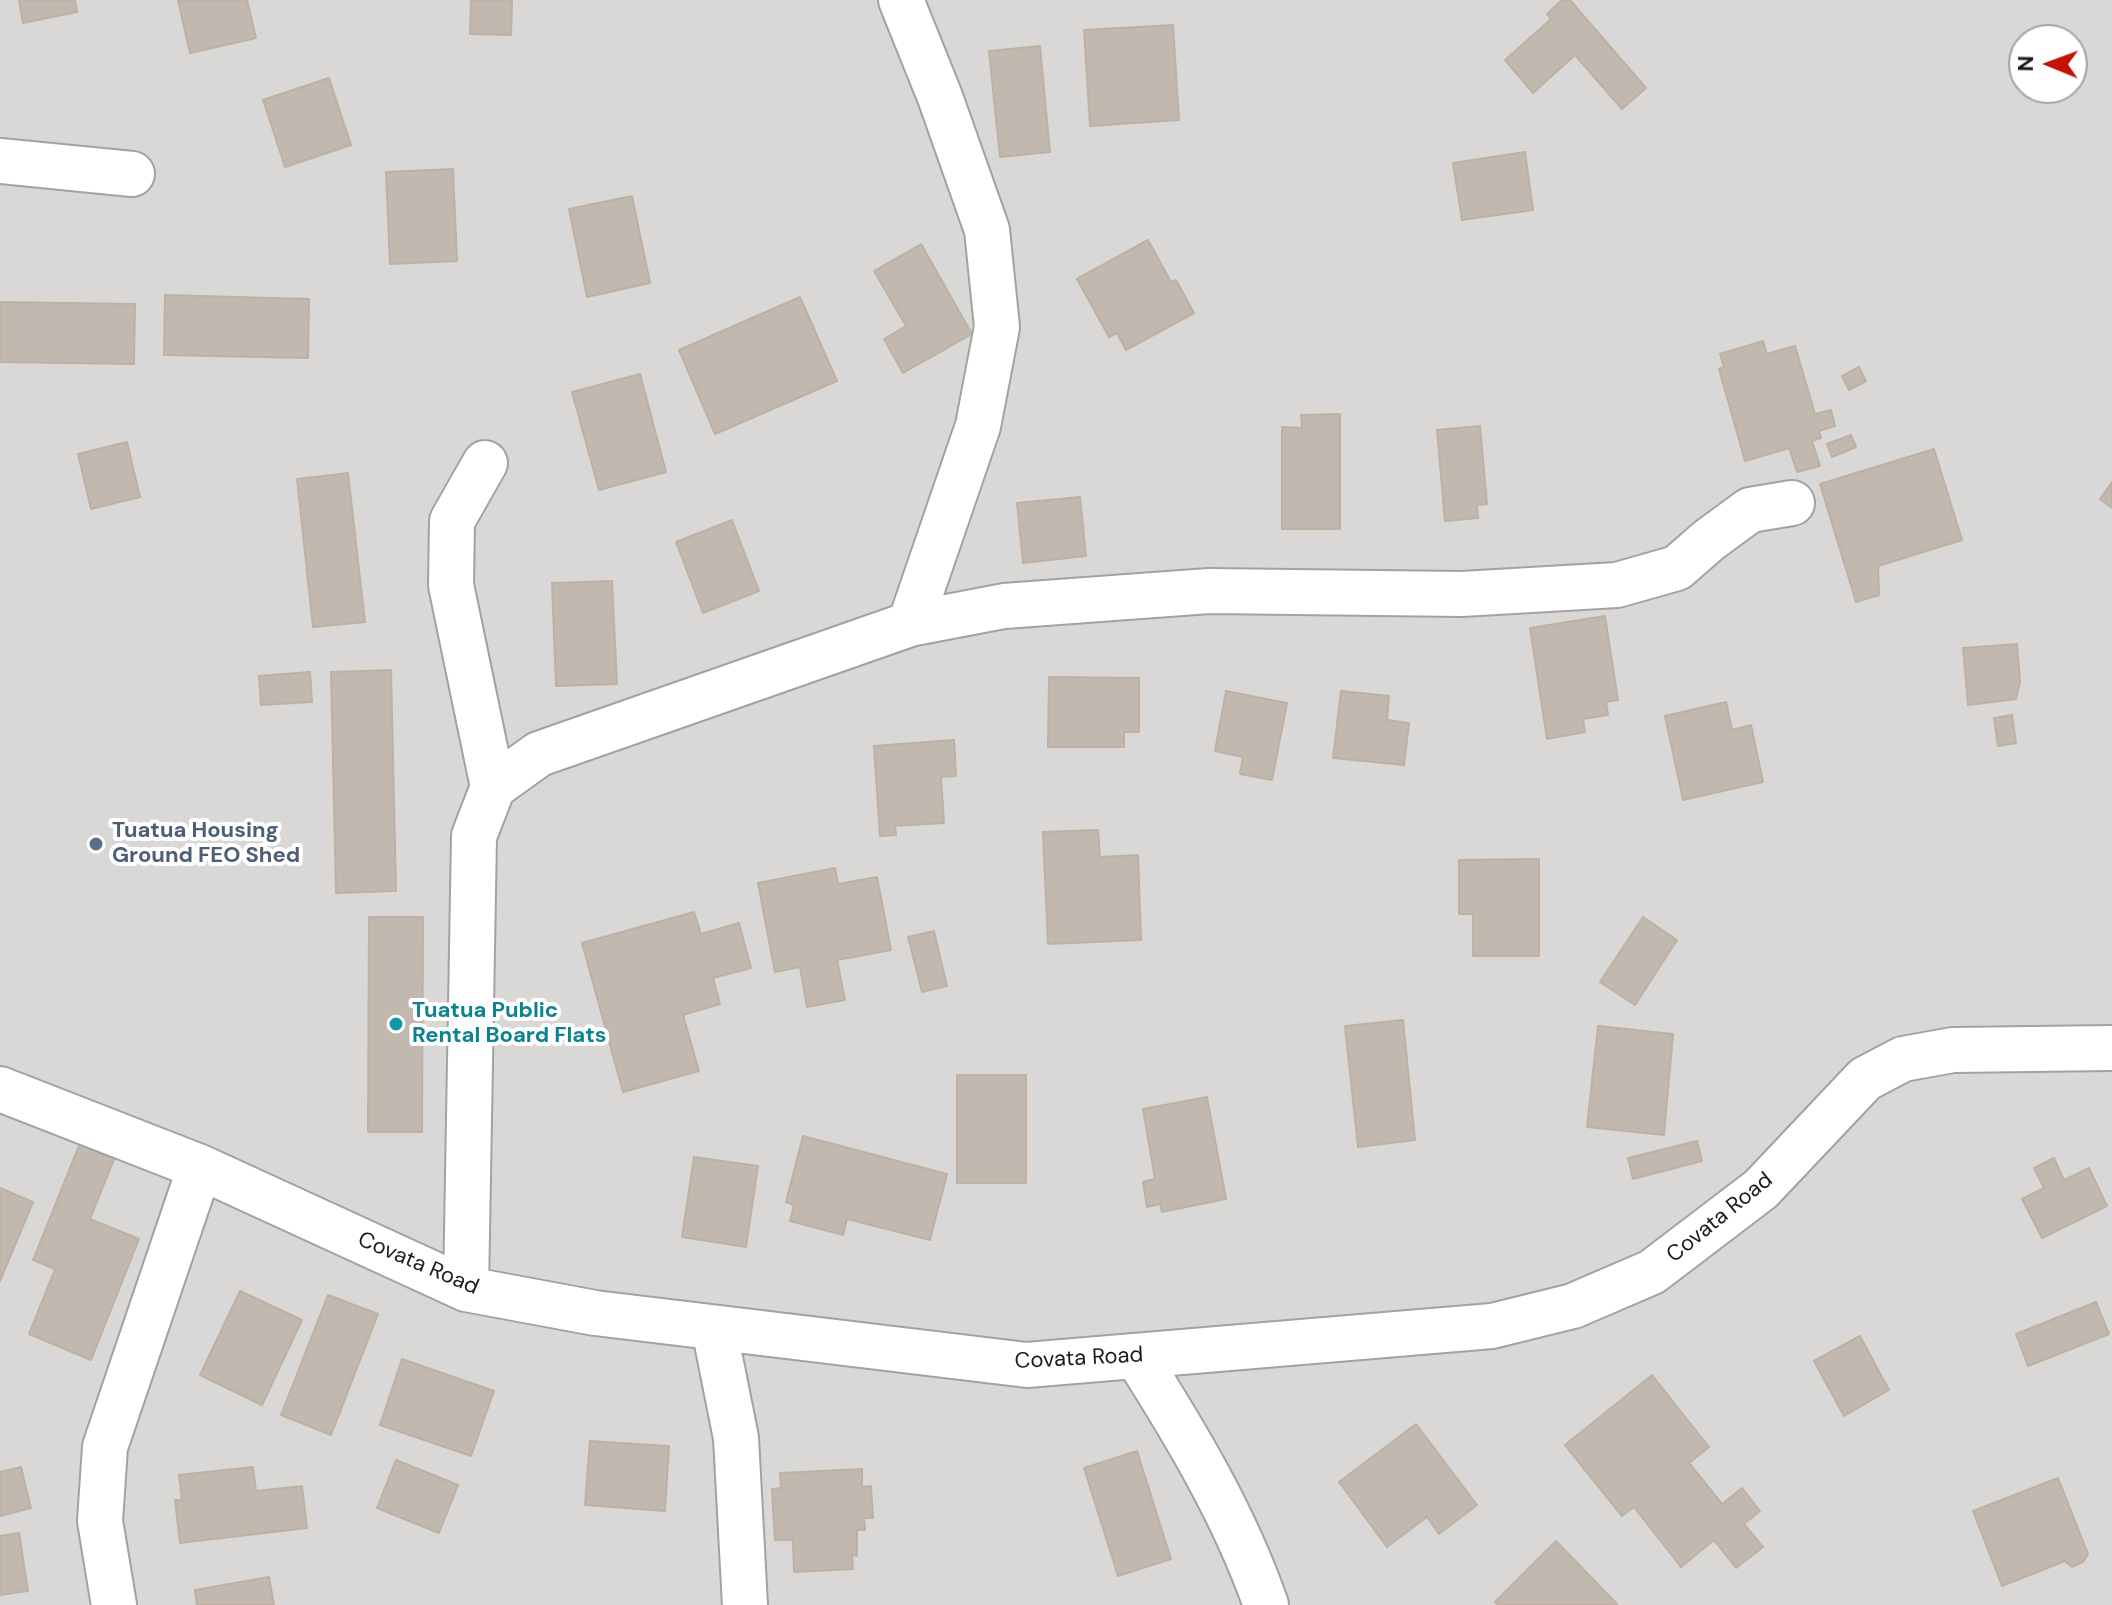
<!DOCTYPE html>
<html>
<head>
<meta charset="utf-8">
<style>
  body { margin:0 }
  #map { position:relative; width:2112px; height:1605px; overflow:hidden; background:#ece9e0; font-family:"DM Sans",sans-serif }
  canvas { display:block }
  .north { position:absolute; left:2008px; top:24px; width:80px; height:80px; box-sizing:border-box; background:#fff; border:2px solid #a4a4a4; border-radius:50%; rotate:271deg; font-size:22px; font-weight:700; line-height:32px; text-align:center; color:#1b1b1b }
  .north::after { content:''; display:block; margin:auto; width:28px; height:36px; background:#c21303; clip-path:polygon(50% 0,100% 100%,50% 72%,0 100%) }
</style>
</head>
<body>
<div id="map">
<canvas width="2112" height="1605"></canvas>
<div class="north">N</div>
</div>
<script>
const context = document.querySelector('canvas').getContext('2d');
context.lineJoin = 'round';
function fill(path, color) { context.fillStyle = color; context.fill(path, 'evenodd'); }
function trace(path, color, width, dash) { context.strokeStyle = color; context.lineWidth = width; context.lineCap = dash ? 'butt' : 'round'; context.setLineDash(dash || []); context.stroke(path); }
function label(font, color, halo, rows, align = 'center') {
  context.font = font + ' "DM Sans",sans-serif'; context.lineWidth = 8; context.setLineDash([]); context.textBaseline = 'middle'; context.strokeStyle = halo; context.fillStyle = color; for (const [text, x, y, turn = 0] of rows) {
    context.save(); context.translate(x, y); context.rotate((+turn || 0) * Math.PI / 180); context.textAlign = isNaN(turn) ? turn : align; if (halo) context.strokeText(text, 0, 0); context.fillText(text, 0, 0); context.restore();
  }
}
fill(new Path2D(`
  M 0,0 L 2112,0 L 2112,1605 L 0,1605 ZM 2024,40 L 2072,40 L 2072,88 L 2024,88 Z`), '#d9d8d7');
const building = new Path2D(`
  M 19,0 L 75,0 L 77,12 L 23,23 Z
  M 178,0 L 247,0 L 256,38 L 190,53 Z
  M 471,0 L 512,0 L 511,35 L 470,34 Z
  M 1562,0 L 1570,0 L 1646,88 L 1622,109 L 1575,55 L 1533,93 L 1505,60 L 1551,19 L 1547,14 Z
  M 1173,25 L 1179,120 L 1090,126 L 1084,30 Z
  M 1040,46 L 1050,152 L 1000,157 L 989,51 Z
  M 329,78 L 351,145 L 285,167 L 263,100 Z
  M 1525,152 L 1533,210 L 1462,220 L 1453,163 Z
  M 453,169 L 457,261 L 390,264 L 386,172 Z
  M 632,196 L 650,283 L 587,297 L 569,209 Z
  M 1148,240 L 1171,282 L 1176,280 L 1194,313 L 1126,350 L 1117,333 L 1109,337 L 1077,279 Z
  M 921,244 L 972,334 L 903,373 L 884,339 L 906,326 L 874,271 Z
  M 165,295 L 309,299 L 308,358 L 164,355 Z
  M 800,297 L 837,381 L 715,434 L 679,350 Z
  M 0,302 L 135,304 L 134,364 L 0,362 Z
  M 1763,341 L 1767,354 L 1795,346 L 1815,414 L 1831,410 L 1835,426 L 1819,431 L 1821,438 L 1812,441 L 1820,466 L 1797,472 L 1789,448 L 1745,461 L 1719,369 L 1724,367 L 1720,354 Z
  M 1859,367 L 1866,381 L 1849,390 L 1842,376 Z
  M 640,374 L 666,472 L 599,490 L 572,392 Z
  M 1340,414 L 1340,529 L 1282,529 L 1282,427 L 1302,428 L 1301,415 Z
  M 1480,426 L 1487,504 L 1477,505 L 1478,518 L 1445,521 L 1437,430 Z
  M 1851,435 L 1856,447 L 1832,457 L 1827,444 Z
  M 127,442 L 140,497 L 91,509 L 78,454 Z
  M 1934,449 L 1962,540 L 1878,566 L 1879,595 L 1856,602 L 1820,484 Z
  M 348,473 L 365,622 L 313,627 L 297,479 Z
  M 2112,482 L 2112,508 L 2100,499 Z
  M 1080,497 L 1086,556 L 1023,563 L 1017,503 Z
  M 732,520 L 759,591 L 703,613 L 676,542 Z
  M 612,581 L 617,684 L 556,686 L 552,583 Z
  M 1605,616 L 1618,700 L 1606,702 L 1608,715 L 1583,719 L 1585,732 L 1547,739 L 1530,628 Z
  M 2017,644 L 2020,682 L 2016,699 L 1968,705 L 1963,648 Z
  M 391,670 L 396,891 L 336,893 L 331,672 Z
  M 310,672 L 312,702 L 261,705 L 259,676 Z
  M 1049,677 L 1139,678 L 1139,732 L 1124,732 L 1124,747 L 1048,747 Z
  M 1226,691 L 1287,703 L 1272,780 L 1240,774 L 1243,757 L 1215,751 Z
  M 1341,691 L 1389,696 L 1387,720 L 1409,723 L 1404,765 L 1333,758 Z
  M 1726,702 L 1732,730 L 1751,725 L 1763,782 L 1683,800 L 1665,716 Z
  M 2012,715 L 2016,743 L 1998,746 L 1994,718 Z
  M 954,740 L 956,776 L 941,777 L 944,823 L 895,826 L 896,835 L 880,836 L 874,746 Z
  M 1098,830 L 1100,857 L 1138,855 L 1141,940 L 1048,944 L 1043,832 Z
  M 1539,859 L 1539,956 L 1473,956 L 1473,914 L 1459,914 L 1459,860 Z
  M 835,868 L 838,884 L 877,877 L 891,950 L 837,960 L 845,1000 L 807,1007 L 800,967 L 775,972 L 758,883 Z
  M 694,912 L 701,934 L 739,923 L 751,968 L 713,978 L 720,1004 L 683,1015 L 699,1071 L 623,1092 L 582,943 Z
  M 369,917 L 423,917 L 422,1132 L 368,1132 Z
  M 1643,917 L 1677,940 L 1635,1005 L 1600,982 Z
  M 934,931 L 947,986 L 922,992 L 908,937 Z
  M 1403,1020 L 1415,1140 L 1358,1147 L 1345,1026 Z
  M 1598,1026 L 1673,1034 L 1664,1135 L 1587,1127 Z
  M 957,1075 L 1026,1075 L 1026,1183 L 957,1183 Z
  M 1207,1097 L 1226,1199 L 1162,1212 L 1160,1204 L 1147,1207 L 1143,1182 L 1155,1179 L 1143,1109 Z
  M 803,1136 L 947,1174 L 930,1240 L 847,1219 L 843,1235 L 790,1221 L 794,1205 L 786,1202 Z
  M 1697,1141 L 1702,1161 L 1633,1179 L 1628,1158 Z
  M 80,1143 L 115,1157 L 90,1219 L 139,1239 L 91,1360 L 29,1334 L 55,1269 L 33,1260 Z
  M 694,1157 L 758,1166 L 746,1247 L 682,1237 Z
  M 2054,1158 L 2064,1180 L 2089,1168 L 2107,1206 L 2042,1238 L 2022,1199 L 2044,1188 L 2034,1168 Z
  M 0,1188 L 33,1202 L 0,1281 Z
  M 240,1291 L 302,1320 L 262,1405 L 200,1375 Z
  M 328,1295 L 378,1314 L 331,1435 L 281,1415 Z
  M 2096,1302 L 2109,1334 L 2028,1366 L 2016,1334 Z
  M 1860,1336 L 1889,1390 L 1844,1416 L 1814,1361 Z
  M 402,1359 L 494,1391 L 471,1456 L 380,1425 Z
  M 1652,1375 L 1709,1447 L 1689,1463 L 1722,1504 L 1742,1488 L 1760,1511 L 1744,1524 L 1763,1547 L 1736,1568 L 1714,1540 L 1681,1567 L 1634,1507 L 1622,1516 L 1565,1445 Z
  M 1416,1424 L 1477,1505 L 1439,1534 L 1427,1517 L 1387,1547 L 1339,1482 Z
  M 590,1441 L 669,1446 L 665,1511 L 585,1505 Z
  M 1137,1451 L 1171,1559 L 1118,1576 L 1084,1468 Z
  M 396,1460 L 458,1485 L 439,1533 L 377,1508 Z
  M 21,1467 L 31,1508 L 0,1516 L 0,1472 Z
  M 253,1467 L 256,1491 L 302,1486 L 307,1528 L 180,1543 L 175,1500 L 182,1500 L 179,1475 Z
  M 862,1469 L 862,1487 L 871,1486 L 873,1518 L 864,1518 L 865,1530 L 857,1530 L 857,1556 L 852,1555 L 853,1569 L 794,1572 L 793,1540 L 775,1540 L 772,1489 L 781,1488 L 780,1473 Z
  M 2058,1478 L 2088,1554 L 2083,1562 L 2072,1567 L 2065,1561 L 2002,1586 L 1973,1511 Z
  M 19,1533 L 28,1591 L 0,1595 L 0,1536 Z
  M 1556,1541 L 1617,1604 L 1615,1605 L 1498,1605 L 1495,1602 Z
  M 269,1577 L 274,1605 L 197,1605 L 195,1590 Z`);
fill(building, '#c1b8b0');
trace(building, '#bdb1a3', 2);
const minor = new Path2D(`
  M 901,0 L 940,97 L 987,230 L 997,327 L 978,426 L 910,624
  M 0,161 L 132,174
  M 485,463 L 452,521 L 451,585 L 493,787
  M 0,1089 L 200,1167 L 466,1289 L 595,1313 L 1027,1365 L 1492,1326 L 1573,1306 L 1652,1272 L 1761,1189 L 1865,1079 L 1903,1059 L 1953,1050 L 2112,1048
  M 466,1289 L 474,836 L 493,787 L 539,754 L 910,624 L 1004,606 L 1209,591 L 1462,594 L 1617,585 L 1677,568 L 1709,540 L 1750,510 L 1792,503
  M 714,1328 L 736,1438 L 745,1605
  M 1137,1357 C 1187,1436 1235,1516 1266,1605
  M 114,1605 L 100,1521 L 105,1447 L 200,1167`);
trace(minor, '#a2a2a2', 48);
trace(minor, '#fff', 44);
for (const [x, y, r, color] of [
  [96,844,8,"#5c6f8a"],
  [396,1024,8,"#0f9aa8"]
]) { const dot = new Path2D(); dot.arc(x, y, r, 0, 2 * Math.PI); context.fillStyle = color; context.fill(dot); trace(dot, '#fff', 3); }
label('bold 22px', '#4e5e75', '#fff', [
  ["Tuatua Housing",112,831],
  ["Ground FEO Shed",112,856]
], 'left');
label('bold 22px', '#0d838f', '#fff', [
  ["Tuatua Public",412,1011],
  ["Rental Board Flats",412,1036]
], 'left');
label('22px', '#1b1b1b', '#fff', [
  ["Covata Road",1720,1218,-39],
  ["Covata Road",418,1264,23],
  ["Covata Road",1079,1359,-3]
]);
</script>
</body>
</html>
